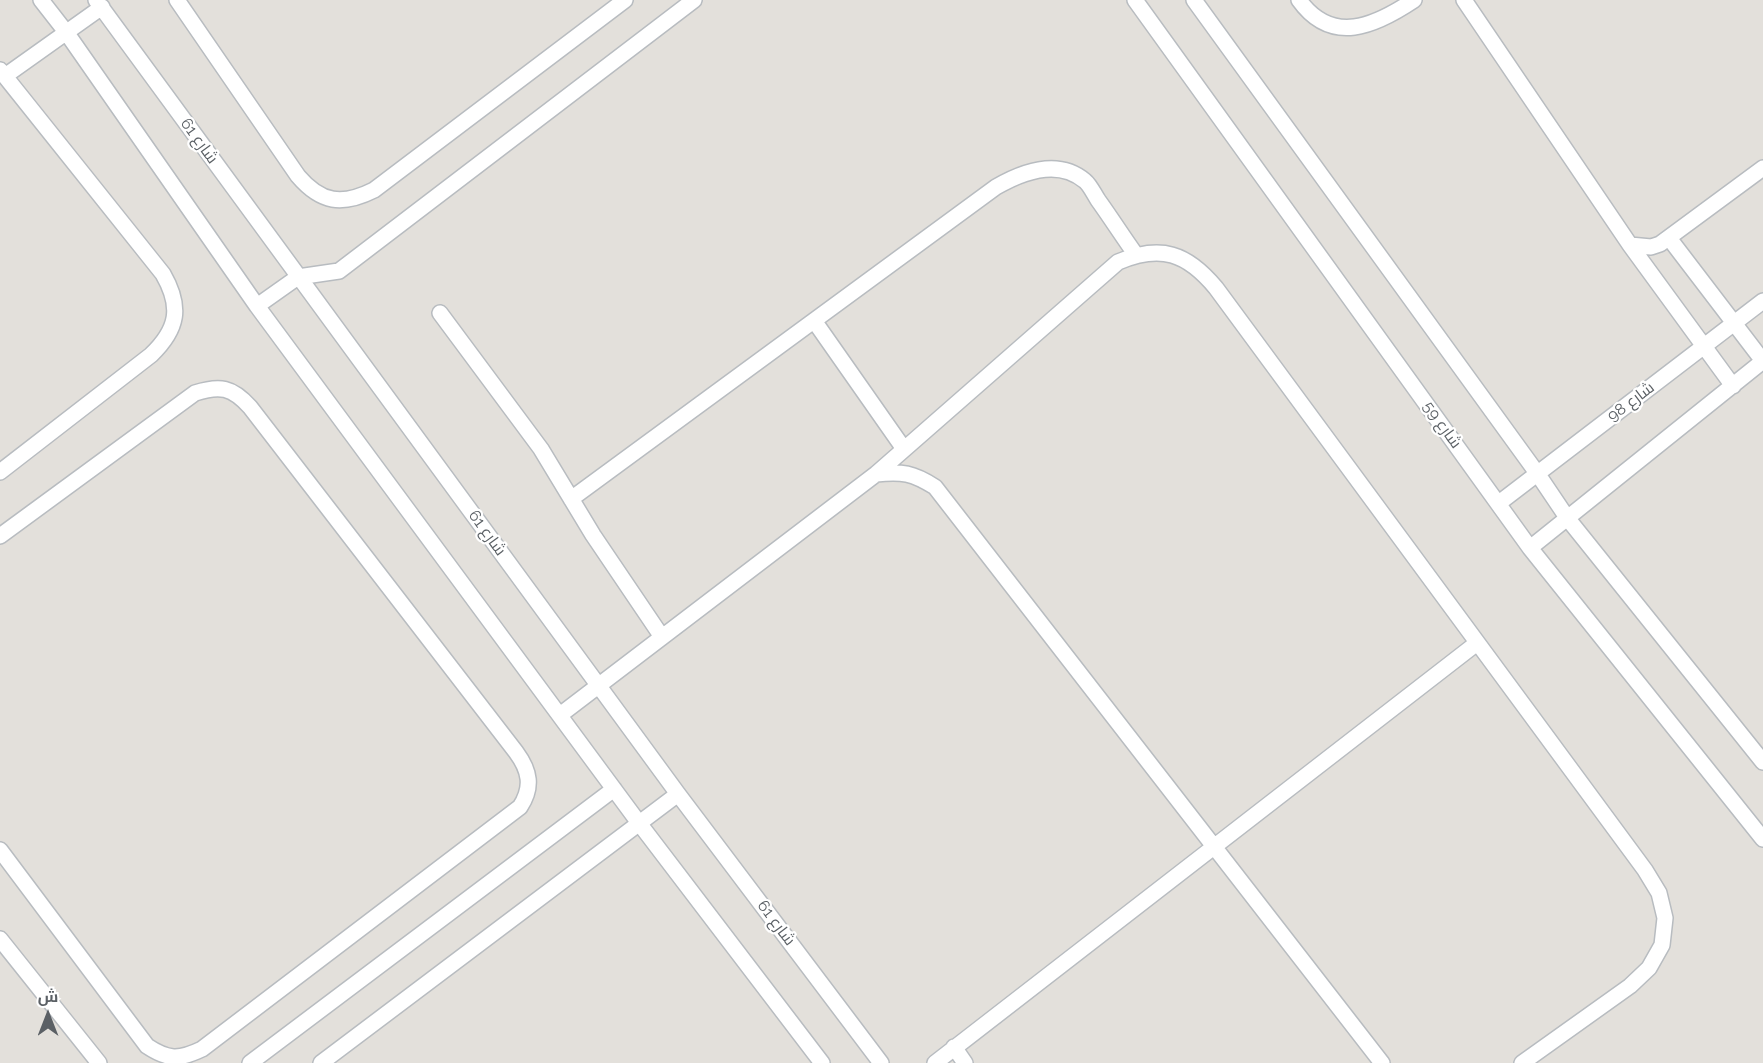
<!DOCTYPE html>
<html>
<head>
<meta charset="utf-8">
<style>
  body { margin:0 }
  #map { position:relative; width:1763px; height:1063px; overflow:hidden; background:#efede3; font-family:Raleway,Cairo,sans-serif }
  canvas { display:block }
  .north { position:absolute; left:18px; top:985px; width:60px; height:60px; -webkit-text-stroke:4px #fff; paint-order:stroke; rotate:0deg; font-size:16px; font-weight:700; line-height:24px; text-align:center; color:#5b6065 }
  .north::after { content:''; display:block; margin:auto; width:21px; height:27px; background:#5b6065; clip-path:polygon(50% 0,100% 100%,50% 72%,0 100%) }
</style>
</head>
<body>
<div id="map">
<canvas width="1763" height="1063"></canvas>
<div class="north">ش</div>
</div>
<script>
const context = document.querySelector('canvas').getContext('2d');
context.lineJoin = 'round';
function fill(path, color) { context.fillStyle = color; context.fill(path, 'evenodd'); }
function trace(path, color, width, dash) { context.strokeStyle = color; context.lineWidth = width; context.lineCap = dash ? 'butt' : 'round'; context.setLineDash(dash || []); context.stroke(path); }
function label(font, color, halo, rows, align = 'center') {
  context.font = font + ' Raleway,Cairo,sans-serif'; context.lineWidth = 4.5; context.setLineDash([]); context.textBaseline = 'middle'; context.strokeStyle = halo; context.fillStyle = color; for (const [text, x, y, turn = 0] of rows) {
    context.save(); context.translate(x, y); context.rotate((+turn || 0) * Math.PI / 180); context.textAlign = isNaN(turn) ? turn : align; if (halo) context.strokeText(text, 0, 0); context.fillText(text, 0, 0); context.restore();
  }
}
fill(new Path2D(`
  M 0,0 L 1763,0 L 1763,1063 L 0,1063 Z`), '#e3e0db');
const lane = new Path2D(`
  M 41,0 L 66,32 L 257,306 L 639,823 L 822,1063
  M 96,0 L 678,794 L 881,1063
  M 177,0 L 298,176 C 321,203 342,206 374,190 L 625,0
  M 1135,0 L 1530,548 L 1763,839
  M 1194,0 L 1537,473 L 1568,519 L 1763,762
  M 1299,0 C 1332,46 1375,26 1414,0
  M 1464,0 L 1630,245 L 1651,247 L 1660,244 L 1763,168
  M 0,70 L 163,274 C 182,307 178,329 151,355 L 0,472
  M 5,76 L 102,7
  M 1669,238 L 1763,361
  M 1630,245 L 1733,386
  M 257,306 L 298,277 L 339,271 L 694,0
  M 440,313 L 541,449 L 593,535 L 662,637
  M 815,322 L 904,449
  M 876,474 C 902,471 913,473 935,487 L 1382,1063
  M 571,499 L 996,187 C 1022,172 1058,158 1085,181 C 1090,185 1094,194 1098,200 C 1111,218 1123,237 1136,255
  M 1499,503 L 1763,301
  M 0,536 L 195,393 C 220,385 232,387 250,407 L 516,752 C 530,771 533,787 520,807 L 202,1049 C 179,1060 168,1060 147,1046 L 0,850
  M 1530,548 L 1763,361
  M 560,715 L 876,474 L 1118,262 C 1161,244 1187,253 1216,288 L 1645,870 L 1659,893 L 1665,918 L 1662,945 L 1649,968 L 1630,986 L 1522,1063
  M 0,939 L 99,1063
  M 954,1047 L 965,1063
  M 250,1063 L 614,789
  M 321,1063 L 678,794
  M 935,1063 L 1477,643`);
trace(lane, '#b8bcc0', 18);
trace(lane, '#fff', 15);
label('16px', '#5b6065', '#fff', [
  ["شارع 61",199,141,54],
  ["شارع 98",1631,402,-37],
  ["شارع 59",1442,425,54],
  ["شارع 61",487,533,54],
  ["شارع 61",776,923,53]
]);
</script>
</body>
</html>
